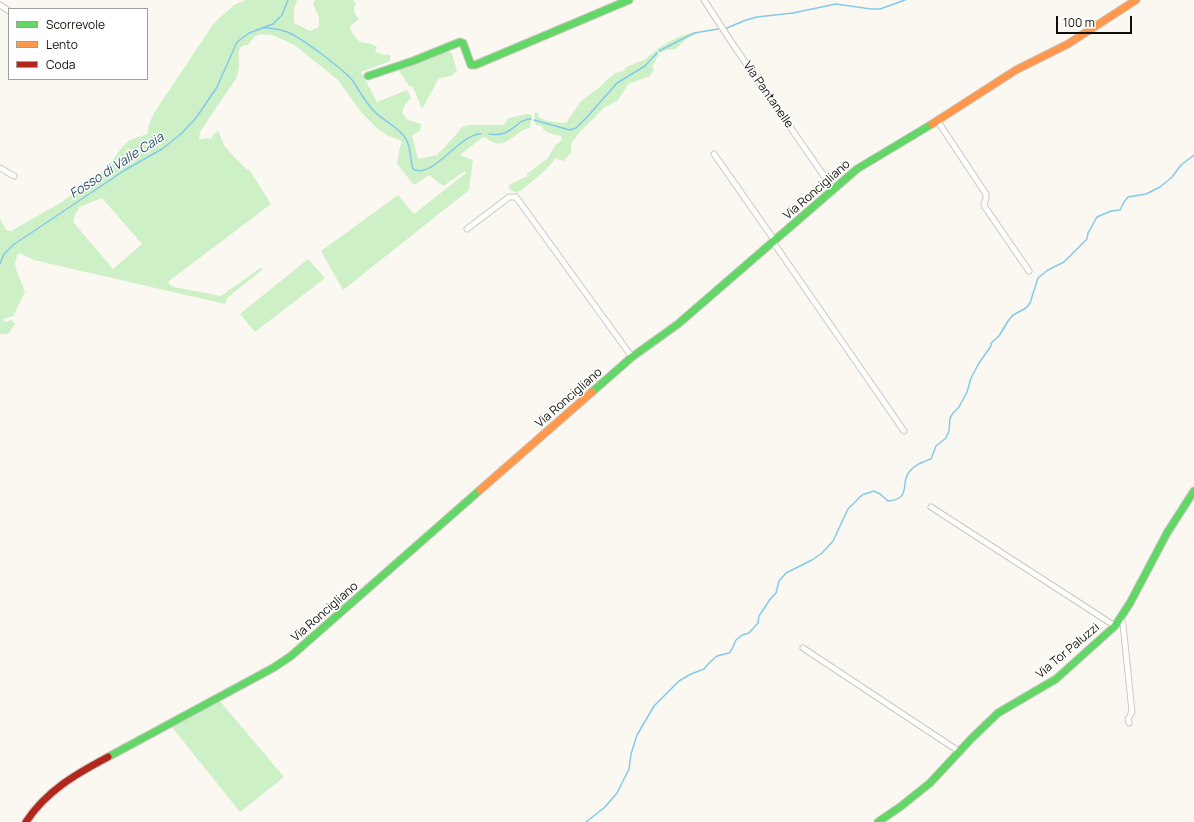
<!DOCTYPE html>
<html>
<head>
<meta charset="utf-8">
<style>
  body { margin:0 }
  #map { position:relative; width:1194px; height:822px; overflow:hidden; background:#faf8f0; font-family:Manrope,sans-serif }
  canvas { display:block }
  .legend { position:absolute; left:8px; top:8px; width:140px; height:72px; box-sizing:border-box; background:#fff; border:1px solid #a09f9c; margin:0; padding:5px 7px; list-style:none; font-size:12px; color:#110f07 }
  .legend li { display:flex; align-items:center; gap:8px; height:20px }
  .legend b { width:20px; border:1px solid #a09f9c }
  .scale { position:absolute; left:1056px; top:16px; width:76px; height:18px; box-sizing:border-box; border:2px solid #110f07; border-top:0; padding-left:5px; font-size:12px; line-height:14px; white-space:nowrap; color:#110f07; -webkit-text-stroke:3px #fff; paint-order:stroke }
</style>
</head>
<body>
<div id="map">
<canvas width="1194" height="822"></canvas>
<ul class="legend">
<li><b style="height:5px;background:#63d668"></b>Scorrevole</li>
<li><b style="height:5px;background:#ff974d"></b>Lento</li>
<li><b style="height:5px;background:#b3261e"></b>Coda</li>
</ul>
<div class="scale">100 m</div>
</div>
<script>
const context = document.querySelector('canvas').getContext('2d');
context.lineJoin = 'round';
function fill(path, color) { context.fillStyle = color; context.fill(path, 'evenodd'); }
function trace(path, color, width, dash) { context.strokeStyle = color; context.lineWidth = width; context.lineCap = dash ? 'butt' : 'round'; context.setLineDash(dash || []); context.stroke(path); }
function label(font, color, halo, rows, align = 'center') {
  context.font = font + ' Manrope,sans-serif'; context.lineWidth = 3; context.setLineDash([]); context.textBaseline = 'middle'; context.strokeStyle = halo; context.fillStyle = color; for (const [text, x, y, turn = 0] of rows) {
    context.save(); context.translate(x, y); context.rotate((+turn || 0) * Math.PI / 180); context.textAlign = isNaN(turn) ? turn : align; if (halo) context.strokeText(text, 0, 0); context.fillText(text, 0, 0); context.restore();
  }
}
fill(new Path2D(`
  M 246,0 L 297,0 L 294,9 L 294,23 L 310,31 L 319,27 L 319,17 L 313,4 L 315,0 L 353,0 L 356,4 C 352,10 355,14 359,19 L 350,26 C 351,32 356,40 361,42 C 368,44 370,42 377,47 L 375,52 L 384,55 L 387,54 L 390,56 L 390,61 L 361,72 L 377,102 L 407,90 L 411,98 L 404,106 L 402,113 L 408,120 L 421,124 L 420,131 L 412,135 L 418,159 L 437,155 L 454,137 L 462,127 L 470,125 L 504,125 L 508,118 L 527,114 L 532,115 L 530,128 C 518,129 508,147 495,143 C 491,142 487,138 483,137 L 460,155 L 473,160 L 469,190 L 343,290 L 321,251 L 398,195 L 414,214 L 466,173 L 465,171 L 443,186 L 429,175 L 414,185 L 397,164 L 400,147 L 402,141 L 389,136 L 378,129 L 361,112 L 338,80 L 296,46 L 273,35 L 261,34 L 255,36 L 248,45 C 236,45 239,55 239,64 C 239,68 238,73 237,77 L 200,132 L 199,139 L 204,139 L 207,138 L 211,139 L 215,133 L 218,131 L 225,147 L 246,169 L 249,169 L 271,204 L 169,281 L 169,284 L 174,287 L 221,296 L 260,268 L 262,268 L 262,270 L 227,298 L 225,304 L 34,260 L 19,253 C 9,265 22,280 25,292 L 13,316 L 3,319 L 5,322 L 11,320 L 15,324 L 8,334 L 0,334 L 0,219 L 6,230 L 11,231 L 62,202 L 95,176 L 104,171 L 123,146 L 130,140 L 147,134 L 149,124 L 154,113 L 214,23 L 234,5 ZM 102,198 L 142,244 L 113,269 L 73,222 L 75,214 L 79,209 L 79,207 Z
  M 694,32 L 697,32 L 697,34 C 689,36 681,43 676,49 L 666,50 L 660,53 L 657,49 L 678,37 Z
  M 447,49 L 452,54 L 457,71 L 451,76 L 439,78 L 422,109 L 413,87 L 409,86 L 398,69 Z
  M 656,50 L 659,54 L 652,67 L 654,70 L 649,77 C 644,77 636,82 629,83 L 617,101 L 605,107 L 578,134 L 571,144 L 571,153 L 564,161 L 555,158 C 552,166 525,188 517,193 L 509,189 L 509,185 L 523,178 L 527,177 L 527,174 L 541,163 L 548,158 L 556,144 L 560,142 L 562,139 L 561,136 C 554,134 544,134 542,126 L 537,125 L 534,122 L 535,112 L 538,113 L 539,117 C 548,123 556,122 566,123 L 581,101 L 600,87 L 608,79 L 615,73 L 624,71 L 626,67 L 644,60 Z
  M 308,259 L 325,278 L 255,332 L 240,314 Z
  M 219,700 L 284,777 L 240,812 L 171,726 Z`), '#cdf0c7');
trace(new Path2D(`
  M 263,28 C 271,28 279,29 287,32 C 301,37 344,70 353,81 C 360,92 365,102 374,111 C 383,121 399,127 406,139 C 411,147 410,159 413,169 C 433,180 460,133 481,134
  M 727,28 L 746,20 L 757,17 L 793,13 L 836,4 L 871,9 L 880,9 L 905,0
  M 659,51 L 694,33 L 718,29
  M 534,120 L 570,130 L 576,128 L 588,116 L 617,83 L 645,66 L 657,53
  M 489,134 C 513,138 515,119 531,119
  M 0,264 L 4,254 L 13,245 L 125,170 L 162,149 L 181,134 L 196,118 L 217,87 L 237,42 L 249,33 L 273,24 L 282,15 L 288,0
  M 586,822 L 605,807 L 617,793 L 629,769 L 631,754 L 637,735 L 654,706 L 679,681 L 691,674 L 704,669 L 710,662 L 717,656 L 729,653 L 732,649 L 736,640 L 742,635 L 749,633 L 758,623 L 759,616 L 771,598 L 776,593 L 779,581 L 786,573 L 812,560 L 822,553 L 833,541 L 848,509 L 862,495 L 874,491 L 880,494 L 888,501 C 912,499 900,484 909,472 C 914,465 923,462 931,459 L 936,446 L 946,438 L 949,431 L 950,418 L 953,413 L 959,407 L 967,392 L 971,378 L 979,363 L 991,346 L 991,343 L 999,336 L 1008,321 L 1013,315 L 1026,308 L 1030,303 L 1038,278 L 1048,270 L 1064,262 L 1087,239 L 1088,233 L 1097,217 L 1111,211 L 1120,210 L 1124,202 L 1128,197 L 1146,194 L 1160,187 L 1172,177 L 1181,165 L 1194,155`), '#83caea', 1.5);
const street = new Path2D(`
  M 704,0 L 734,46 L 833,189
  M 0,5 L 9,11
  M 937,120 L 986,194 L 986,198 L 984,204 L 985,207 L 1029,271
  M 714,154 L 775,241
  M 0,168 L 14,176
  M 467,229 L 509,197 L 516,197 L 632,357
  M 773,242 L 904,431
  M 931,507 L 1115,626
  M 1121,619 L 1123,624 L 1132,712 L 1128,719 L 1129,723
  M 803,648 L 960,752`);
const fast = new Path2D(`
  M 368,76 L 413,61 L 460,42 L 463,43 L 471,65 L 475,65 L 629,0
  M 592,392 L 632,357 L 678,324 L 857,169 L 932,124
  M 108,757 L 273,668 L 291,656 L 480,490
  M 878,822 L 900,807 L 930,783 L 971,739 L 998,713 L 1056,679 L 1115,626 L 1130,603 L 1167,533 L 1194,491`);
const slow = new Path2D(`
  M 932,124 L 1016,70 L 1068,44 L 1136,0
  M 480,490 L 592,392`);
const jam = new Path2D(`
  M 26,822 C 46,791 76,774 108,757`);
trace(street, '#cbc9c1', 7);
trace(fast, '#cbc9c1', 9);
trace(slow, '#cbc9c1', 9);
trace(jam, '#cbc9c1', 9);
trace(street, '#fefefd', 5);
trace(fast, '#63d668', 7);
trace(slow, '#ff974d', 7);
trace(jam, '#b3261e', 7);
label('12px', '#110f07', '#fff', [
  ["Via Pantanelle",768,95,55],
  ["Via Roncigliano",817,190,-41],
  ["Via Roncigliano",569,398,-41],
  ["Via Roncigliano",325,612,-41],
  ["Via Tor Paluzzi",1068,651,-40]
]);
label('italic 13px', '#244e63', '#fff', [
  ["Fosso di Valle Caia",117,166,-33]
]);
</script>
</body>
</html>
